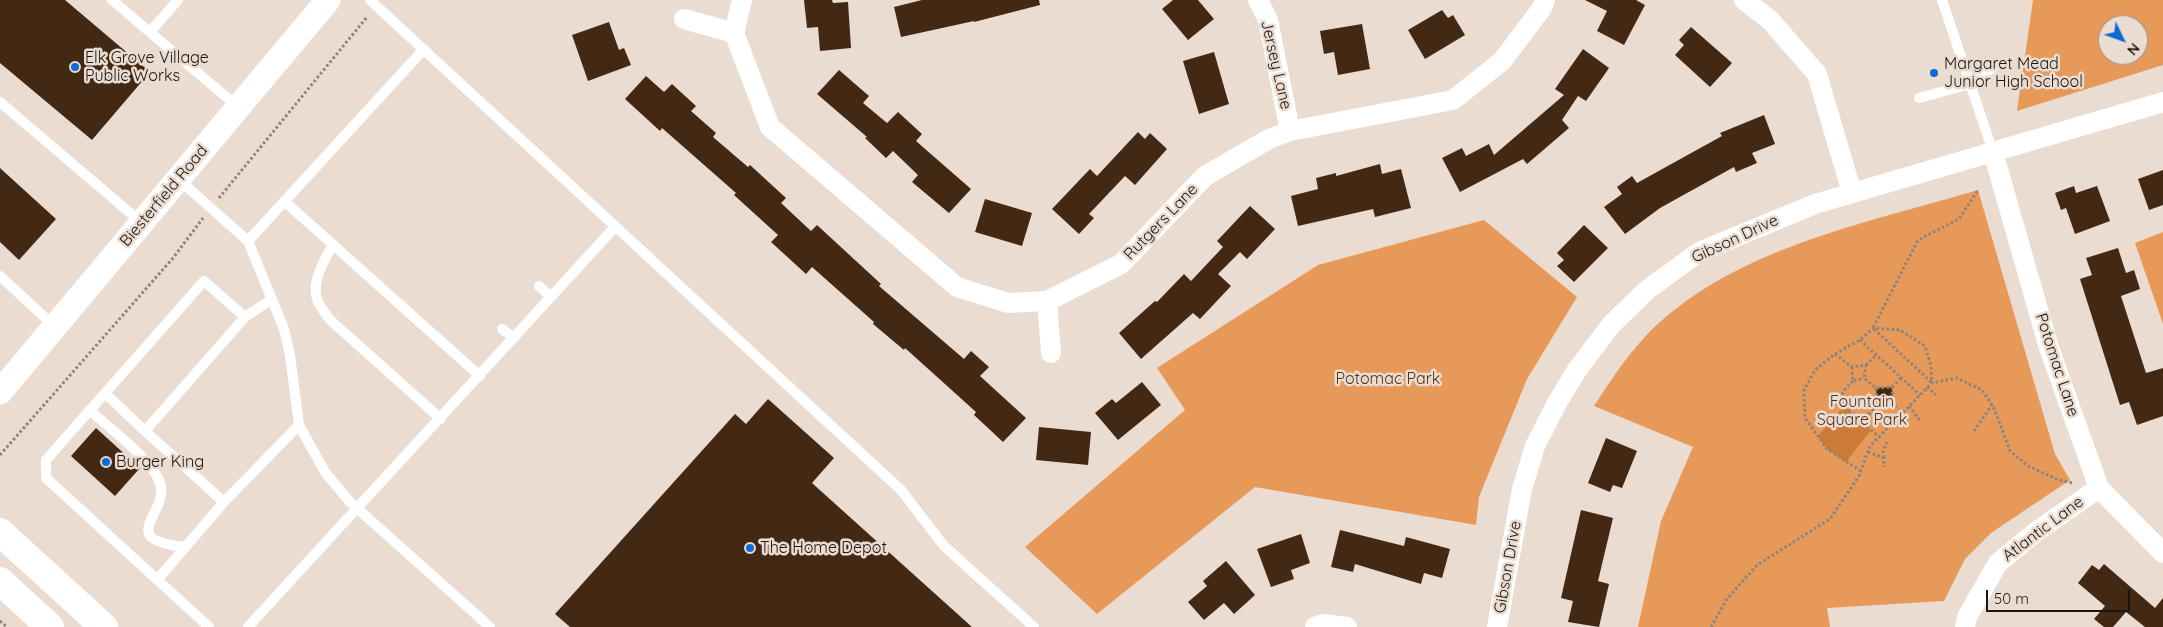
<!DOCTYPE html>
<html>
<head>
<meta charset="utf-8">
<style>
  body { margin:0 }
  #map { position:relative; width:2163px; height:627px; overflow:hidden; background:#eadcd1; font-family:Quicksand,sans-serif }
  canvas { display:block }
  .north { position:absolute; left:2098px; top:15px; width:50px; height:50px; box-sizing:border-box; background:#eadcd1; border:1px solid #978d85; border-radius:50%; rotate:132deg; font-size:14px; font-weight:700; line-height:20px; text-align:center; color:#1b1612 }
  .north::after { content:''; display:block; margin:auto; width:18px; height:22px; background:#0b6cd4; clip-path:polygon(50% 0,100% 100%,50% 72%,0 100%) }
  .scale { position:absolute; left:1986px; top:590px; width:144px; height:22px; box-sizing:border-box; border:2px solid #1b1612; border-top:0; padding-left:6px; font-size:15px; line-height:18px; white-space:nowrap; color:#1b1612; -webkit-text-stroke:4px #eadcd1; paint-order:stroke }
</style>
</head>
<body>
<div id="map">
<canvas width="2163" height="627"></canvas>
<div class="north">N</div>
<div class="scale">50 m</div>
</div>
<script>
const context = document.querySelector('canvas').getContext('2d');
context.lineJoin = 'round';
function fill(path, color) { context.fillStyle = color; context.fill(path, 'evenodd'); }
function trace(path, color, width, dash) { context.strokeStyle = color; context.lineWidth = width; context.lineCap = dash ? 'butt' : 'round'; context.setLineDash(dash || []); context.stroke(path); }
function label(font, color, halo, rows, align = 'center') {
  context.font = font + ' Quicksand,sans-serif'; context.lineWidth = 5; context.setLineDash([]); context.textBaseline = 'middle'; context.strokeStyle = halo; context.fillStyle = color; for (const [text, x, y, turn = 0] of rows) {
    context.save(); context.translate(x, y); context.rotate((+turn || 0) * Math.PI / 180); context.textAlign = isNaN(turn) ? turn : align; if (halo) context.strokeText(text, 0, 0); context.fillText(text, 0, 0); context.restore();
  }
}
fill(new Path2D(`
  M 2033,0 L 2163,0 L 2163,65 L 2017,111 ZM 2108,25 L 2138,25 L 2138,55 L 2108,55 Z
  M 1978,190 L 2055,454 L 2070,480 L 1991,533 L 1965,559 L 1944,601 L 1827,608 L 1830,627 L 1638,627 L 1661,521 L 1693,447 L 1594,406 C 1609,383 1624,360 1643,339 C 1727,249 1864,224 1978,190 Z
  M 1484,220 L 1577,297 L 1527,379 L 1479,497 L 1476,525 L 1255,487 L 1097,614 L 1025,547 L 1185,410 L 1157,368 L 1318,265 Z
  M 2163,232 L 2163,324 L 2135,243 Z`), '#e7995a');
fill(new Path2D(`
  M 1844,406 L 1871,430 L 1846,462 L 1827,449 L 1818,436 Z`), '#cb7b35');
fill(new Path2D(`
  M 0,0 L 65,0 L 150,72 L 92,140 L 0,63 Z
  M 804,0 L 832,0 L 833,3 L 848,2 L 851,48 L 820,51 L 818,27 L 807,28 Z
  M 922,0 L 1039,0 L 1040,5 L 974,22 L 974,21 L 901,37 L 894,7 Z
  M 1173,0 L 1198,0 L 1214,19 L 1188,40 L 1162,9 Z
  M 1585,0 L 1636,0 L 1645,5 L 1624,45 L 1597,31 L 1607,11 Z
  M 1442,10 L 1448,18 L 1453,15 L 1465,35 L 1425,59 L 1408,30 Z
  M 609,22 L 619,50 L 624,48 L 631,65 L 588,81 L 572,35 Z
  M 1362,24 L 1370,69 L 1338,75 L 1334,52 L 1324,54 L 1320,31 Z
  M 1691,27 L 1732,63 L 1710,87 L 1675,55 L 1684,45 L 1679,40 Z
  M 1583,49 L 1609,68 L 1586,101 L 1578,96 L 1562,120 L 1569,128 L 1527,164 L 1523,159 L 1460,192 L 1442,158 L 1462,148 L 1466,156 L 1489,144 L 1494,155 L 1564,95 L 1555,89 Z
  M 1214,52 L 1229,104 L 1199,114 L 1183,61 Z
  M 839,70 L 869,96 L 863,103 L 887,123 L 898,112 L 922,134 L 916,141 L 971,189 L 949,213 L 912,182 L 918,175 L 893,151 L 886,158 L 865,138 L 867,137 L 817,94 Z
  M 646,76 L 664,92 L 672,84 L 696,106 L 691,111 L 716,133 L 713,137 L 748,167 L 750,165 L 786,198 L 781,203 L 811,231 L 817,225 L 881,284 L 879,286 L 964,359 L 971,351 L 989,367 L 980,376 L 1026,418 L 1003,442 L 974,415 L 976,412 L 905,348 L 904,350 L 873,324 L 874,322 L 812,267 L 806,274 L 771,242 L 778,235 L 734,195 L 736,193 L 662,128 L 660,131 L 625,99 Z
  M 1764,115 L 1775,144 L 1752,153 L 1757,163 L 1736,172 L 1734,167 L 1660,208 L 1625,234 L 1604,207 L 1622,194 L 1617,187 L 1632,176 L 1637,183 L 1722,136 L 1720,133 Z
  M 1138,132 L 1145,139 L 1150,133 L 1167,149 L 1135,185 L 1125,176 L 1089,214 L 1094,218 L 1079,234 L 1052,209 L 1090,169 L 1097,176 Z
  M 1380,164 L 1382,174 L 1401,169 L 1411,208 L 1375,217 L 1373,209 L 1298,226 L 1291,196 L 1318,189 L 1316,178 L 1336,173 L 1336,176 Z
  M 0,168 L 56,219 L 19,260 L 0,242 Z
  M 2163,170 L 2163,205 L 2149,210 L 2138,179 Z
  M 2074,186 L 2076,193 L 2097,186 L 2110,221 L 2075,234 L 2066,208 L 2061,210 L 2055,193 Z
  M 985,199 L 1032,213 L 1022,246 L 975,232 Z
  M 1250,206 L 1275,229 L 1247,259 L 1240,252 L 1218,274 L 1231,286 L 1200,319 L 1193,313 L 1141,359 L 1119,333 L 1155,301 L 1157,302 L 1184,274 L 1191,281 L 1223,247 L 1217,241 Z
  M 1584,225 L 1608,248 L 1574,282 L 1557,266 L 1564,260 L 1557,253 Z
  M 2118,248 L 2126,273 L 2134,270 L 2140,289 L 2121,296 L 2146,373 L 2163,368 L 2163,416 L 2137,425 L 2129,402 L 2120,405 L 2080,279 L 2092,275 L 2086,258 Z
  M 1142,382 L 1161,405 L 1118,440 L 1095,413 L 1112,399 L 1116,403 Z
  M 1892,387 L 1893,404 L 1877,405 L 1876,388 Z
  M 768,399 L 834,458 L 812,483 L 972,627 L 570,627 L 555,614 L 735,414 L 746,424 Z
  M 1039,427 L 1091,432 L 1088,465 L 1036,460 Z
  M 96,428 L 140,468 L 115,496 L 71,456 Z
  M 1606,438 L 1637,451 L 1622,488 L 1613,485 L 1610,492 L 1588,483 Z
  M 1581,510 L 1613,518 L 1598,581 L 1609,584 L 1599,627 L 1568,622 L 1573,601 L 1561,598 Z
  M 1340,530 L 1404,546 L 1406,537 L 1450,549 L 1442,578 L 1424,573 L 1421,584 L 1355,564 L 1353,572 L 1331,567 Z
  M 1301,534 L 1310,563 L 1291,570 L 1294,579 L 1271,587 L 1257,549 Z
  M 1226,561 L 1255,595 L 1234,614 L 1224,603 L 1204,620 L 1188,602 L 1207,586 L 1203,581 Z
  M 2104,564 L 2155,608 L 2163,598 L 2163,627 L 2145,627 L 2126,612 L 2113,627 L 2104,627 L 2094,619 L 2105,606 L 2078,583 L 2092,565 L 2099,570 Z`), '#432913');
trace(new Path2D(`
  M 219,198 L 367,17
  M 1860,340 L 1920,395
  M 1835,354 L 1852,367 L 1866,365 L 1864,378 L 1876,388 L 1892,387 L 1893,404 L 1902,413
  M 1866,365 L 1876,355
  M 1852,367 L 1853,381 L 1864,378
  M 1853,381 C 1844,390 1839,394 1844,406 L 1879,437
  M 1931,382 L 1873,328 L 1918,240 L 1959,219 L 1978,190
  M 1892,387 L 1901,378
  M 1927,387 L 1936,395
  M 1876,388 L 1877,405 L 1893,404
  M 1909,406 L 1920,421
  M 1862,422 L 1877,405
  M 1974,431 L 1992,405
  M 1868,452 L 1884,458 L 1884,467
  M 0,455 L 173,258 L 203,218
  M 1884,458 L 1883,451 L 1887,442
  M 1861,471 L 1827,449 L 1805,418 L 1804,390 L 1815,370 L 1835,354 L 1860,340 L 1873,328 L 1900,330 L 1925,346 L 1931,366 L 1932,383
  M 0,621 L 7,627
  M 1711,627 L 1727,599 L 1757,565 L 1830,519 L 1859,476 L 1870,446 L 1932,383 L 1957,378 L 1982,390 L 1994,408 L 2010,451 L 2028,466 L 2059,480 L 2073,483`), '#8d837c', 3, [2.5, 2.5]);
trace(new Path2D(`
  M 112,0 L 238,107
  M 370,0 L 901,490 L 944,546 L 1034,627
  M 1942,0 L 1993,152
  M 150,32 L 178,0
  M 1919,98 L 1971,84 L 1996,65
  M 0,102 L 142,223
  M 178,179 L 248,241 L 284,329 L 290,355 L 299,425 L 325,472 L 349,501 L 490,627
  M 284,201 L 480,376
  M 248,241 L 424,49
  M 333,245 C 324,260 310,284 318,302 C 321,308 326,314 329,319 L 441,419
  M 0,276 L 54,326
  M 539,286 L 551,297
  M 502,329 L 514,338
  M 105,393 L 145,431 L 245,317
  M 90,410 C 110,429 145,454 158,478 C 176,511 110,539 185,547
  M 145,431 L 224,502 L 299,425
  M 158,579 L 224,502
  M 209,627 L 46,478 L 46,460 L 204,281 L 245,317 L 272,299
  M 248,627 L 615,227`), '#fff', 10);
trace(new Path2D(`
  M 742,0 L 734,33 L 770,127 L 957,287 L 1008,303 L 1047,301 L 1121,264 L 1205,176 L 1269,139 L 1290,131 L 1453,100 L 1502,61 L 1542,8 L 1545,0
  M 1258,0 L 1268,20 L 1290,131
  M 1744,0 L 1770,20 L 1817,74 L 1852,193
  M 684,19 L 734,33
  M 1993,152 L 2049,348 L 2099,488 L 2163,553
  M 1047,301 L 1051,353
  M 1315,627 L 1322,624 L 1347,627
  M 1497,627 L 1522,489 L 1535,446 L 1558,401 L 1577,370 L 1611,325 L 1647,290 L 1699,252 L 1815,204 L 2163,102
  M 1965,627 L 1967,617 L 1998,563 L 2037,531 L 2099,488`), '#fff', 20);
trace(new Path2D(`
  M 0,392 L 328,0`), '#fff', 25);
trace(new Path2D(`
  M 0,532 L 104,627
  M 0,581 L 50,627`), '#fff', 28);
for (const [x, y, r, color] of [
  [75,67,5,"#0b6cd4"],
  [1934,73,5,"#0b6cd4"],
  [106,462,5,"#0b6cd4"],
  [750,548,5,"#0b6cd4"]
]) { const dot = new Path2D(); dot.arc(x, y, r, 0, 2 * Math.PI); context.fillStyle = color; context.fill(dot); trace(dot, '#eadcd1', 2); }
label('16px', '#1b1612', '#eadcd1', [
  ["Elk Grove Village",85,58],
  ["Public Works",85,76],
  ["Margaret Mead",1944,64],
  ["Junior High School",1944,82],
  ["Burger King",116,462],
  ["The Home Depot",760,548]
], 'left');
label('16px', '#1b1612', '#eadcd1', [
  ["Jersey Lane",1276,65,77],
  ["Biesterfield Road",164,196,-50],
  ["Rutgers Lane",1161,222,-46],
  ["Gibson Drive",1735,239,-25],
  ["Potomac Lane",2057,365,72],
  ["Atlantic Lane",2043,529,-37],
  ["Gibson Drive",1508,567,-80]
]);
label('16px', '#533115', '#eadcd1', [
  ["Potomac Park",1388,379],
  ["Fountain",1862,402],
  ["Square Park",1862,420]
]);
</script>
</body>
</html>
